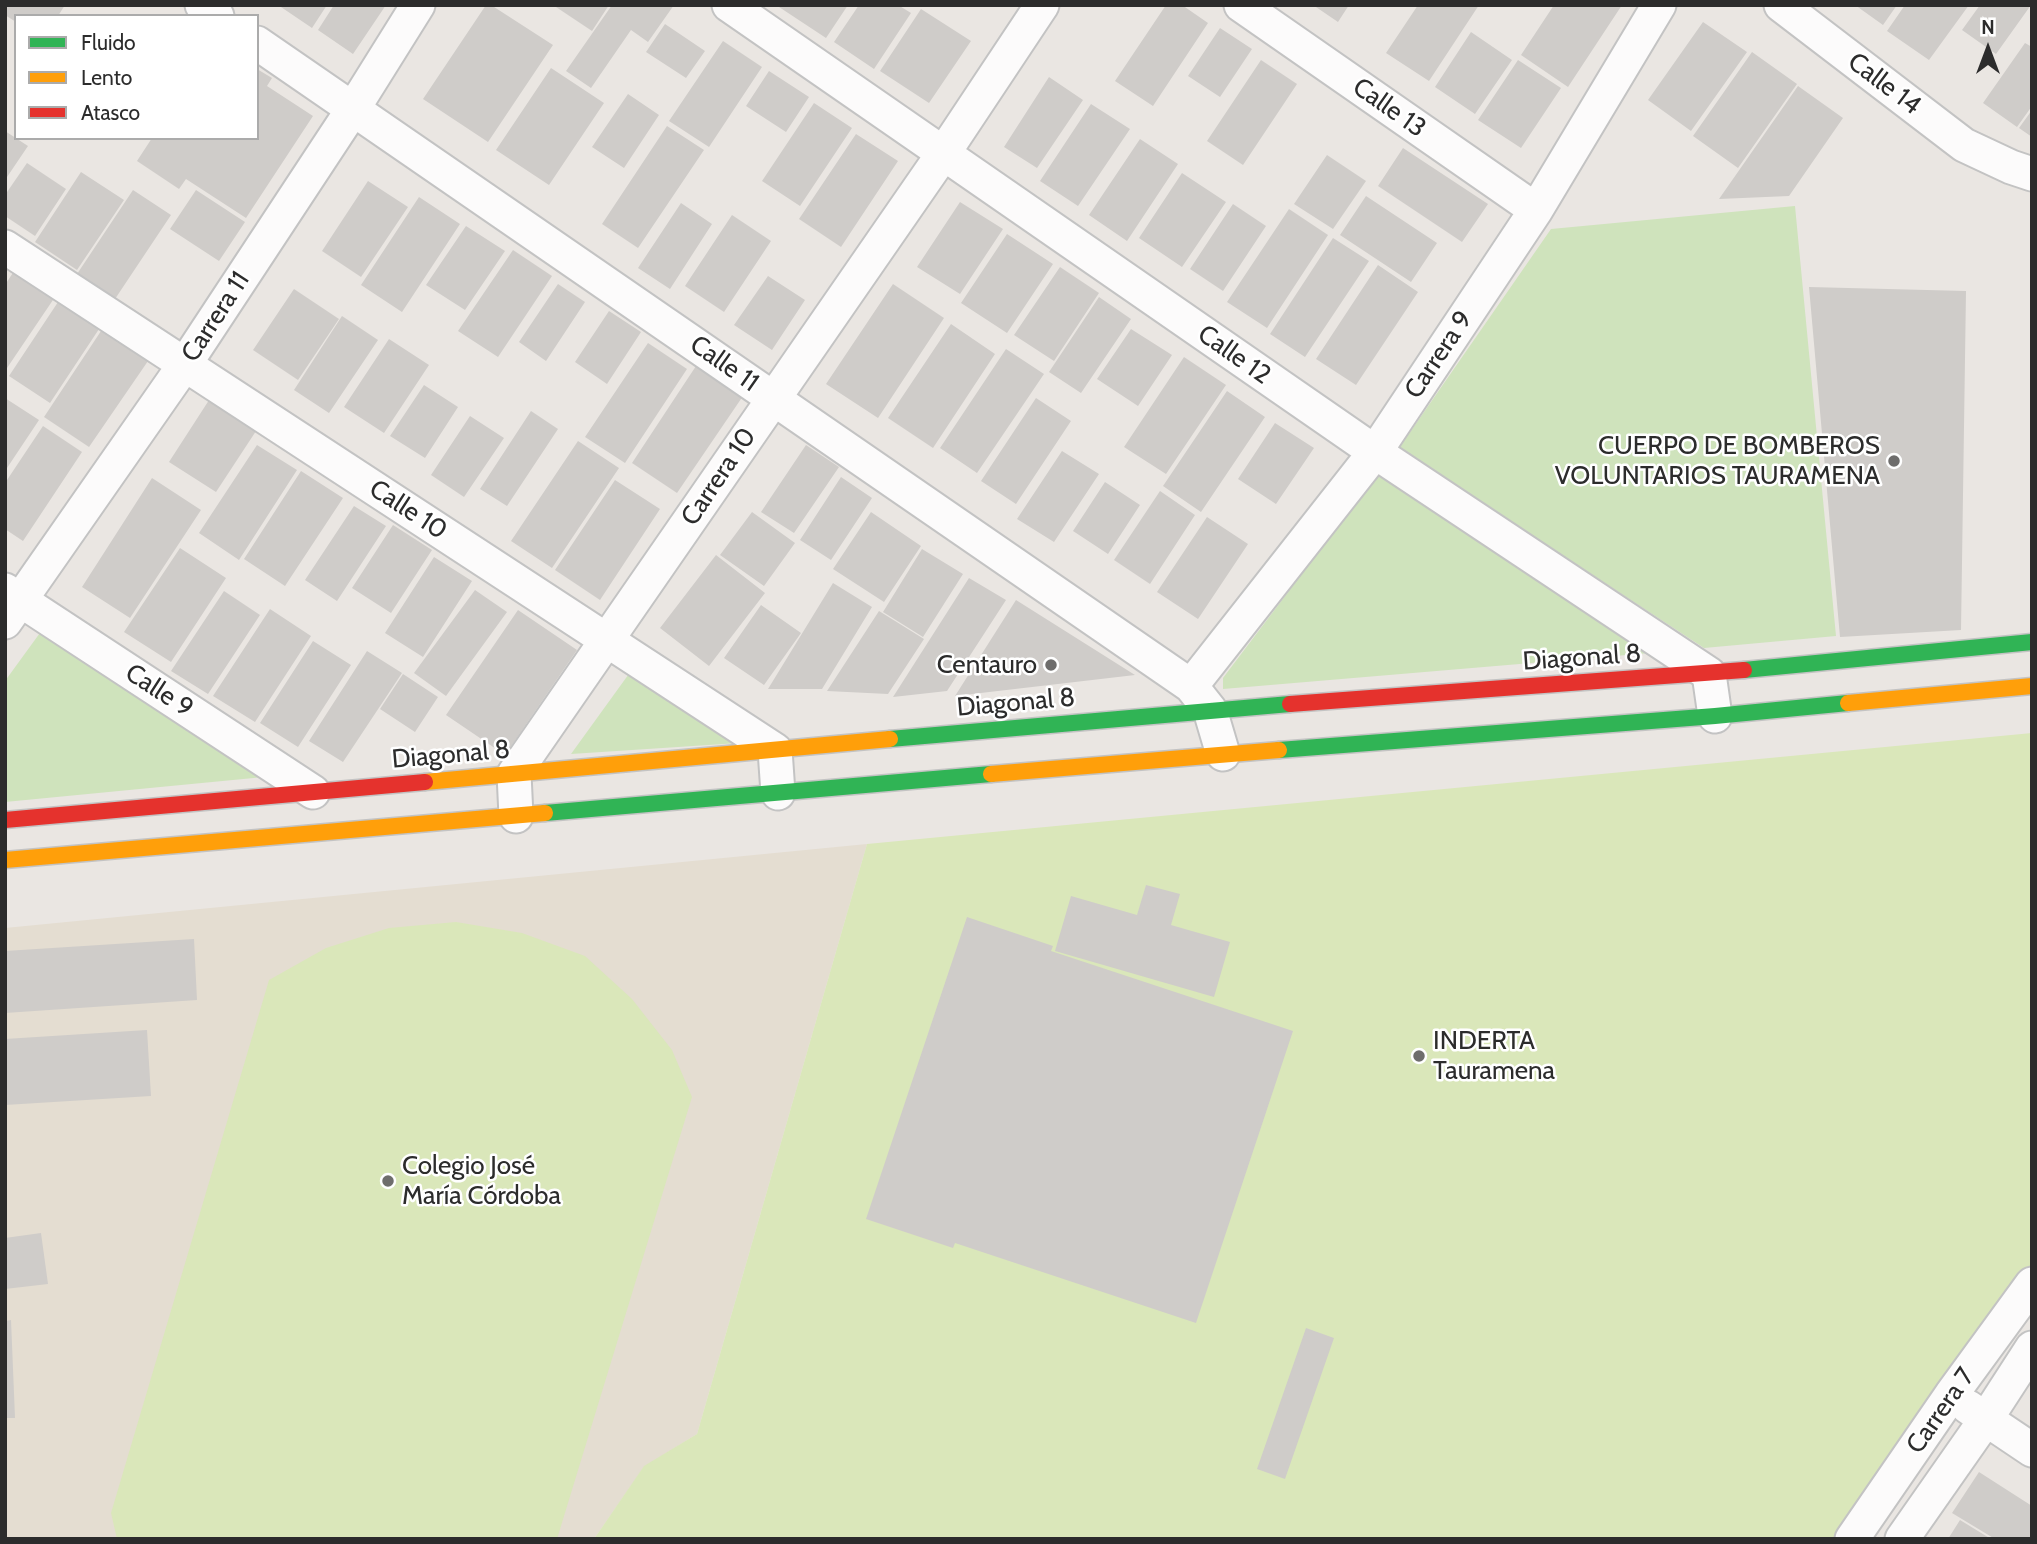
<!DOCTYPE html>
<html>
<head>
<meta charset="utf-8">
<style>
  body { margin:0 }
  #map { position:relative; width:2037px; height:1544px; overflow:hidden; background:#eae6e2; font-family:Cabin,sans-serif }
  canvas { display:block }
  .frame { position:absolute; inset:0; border:7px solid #2c2c2c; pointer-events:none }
  .legend { position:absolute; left:14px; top:14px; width:245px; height:126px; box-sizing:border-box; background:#fff; border:2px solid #ababab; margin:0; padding:9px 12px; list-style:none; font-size:21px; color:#2c2c2c }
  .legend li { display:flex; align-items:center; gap:14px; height:35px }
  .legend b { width:35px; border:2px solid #ababab }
  .north { position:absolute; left:1953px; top:14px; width:70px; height:70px; -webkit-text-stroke:5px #fff; paint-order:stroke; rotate:0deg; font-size:19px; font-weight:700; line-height:28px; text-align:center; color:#2c2c2c }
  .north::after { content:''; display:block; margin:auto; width:24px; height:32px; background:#2c2c2c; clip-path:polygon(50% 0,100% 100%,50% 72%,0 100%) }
</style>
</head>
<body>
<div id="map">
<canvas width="2037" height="1544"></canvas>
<div class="frame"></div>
<ul class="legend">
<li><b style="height:9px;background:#30b455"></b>Fluido</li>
<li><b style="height:9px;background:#ff9f0a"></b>Lento</li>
<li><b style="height:9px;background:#e5322d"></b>Atasco</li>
</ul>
<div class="north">N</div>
</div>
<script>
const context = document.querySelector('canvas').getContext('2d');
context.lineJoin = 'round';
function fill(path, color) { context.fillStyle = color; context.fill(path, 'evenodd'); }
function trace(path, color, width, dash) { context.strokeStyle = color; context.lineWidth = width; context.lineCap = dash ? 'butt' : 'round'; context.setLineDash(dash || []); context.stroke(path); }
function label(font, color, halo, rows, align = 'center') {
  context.font = font + ' Cabin,sans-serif'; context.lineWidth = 5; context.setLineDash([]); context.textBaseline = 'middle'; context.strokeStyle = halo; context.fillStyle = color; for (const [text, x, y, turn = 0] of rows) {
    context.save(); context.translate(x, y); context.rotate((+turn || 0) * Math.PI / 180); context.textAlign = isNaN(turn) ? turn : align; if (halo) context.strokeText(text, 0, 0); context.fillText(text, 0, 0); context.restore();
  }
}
fill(new Path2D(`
  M 867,844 L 697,1434 L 644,1467 L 594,1539 L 5,1539 L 5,928 Z`), '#e4ddd1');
fill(new Path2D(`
  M 1795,206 L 1836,636 L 1704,648 L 1399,448 L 1551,229 Z
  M 1385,464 L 1662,652 L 1223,689 L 1223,678 Z
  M 45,626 L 264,777 L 5,802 L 5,681 Z
  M 631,671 L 739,743 L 571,754 Z`), '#cfe3bc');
fill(new Path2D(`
  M 2032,733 L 2032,1268 L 1842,1539 L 594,1539 L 644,1466 L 697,1434 L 867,844 Z
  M 456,922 L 522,933 L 585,956 L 632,999 L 672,1050 L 692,1097 L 557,1539 L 117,1539 L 111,1513 L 269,980 L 326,948 L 389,928 Z`), '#dae7ba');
fill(new Path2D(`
  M 5,5 L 65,5 L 58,16 L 16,16 L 16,22 L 5,15 Z
  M 278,5 L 327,5 L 312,28 Z
  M 334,5 L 386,5 L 353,54 L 318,30 Z
  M 486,5 L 491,5 L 553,45 L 488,142 L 423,99 Z
  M 553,5 L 609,5 L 592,31 Z
  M 612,5 L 674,5 L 648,42 L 631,30 L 591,88 L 566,71 Z
  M 776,5 L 848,5 L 826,38 Z
  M 859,5 L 898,5 L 911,13 L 874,69 L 834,42 Z
  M 1166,5 L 1182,5 L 1208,23 L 1153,106 L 1115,81 Z
  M 1313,5 L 1349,5 L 1338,22 Z
  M 1418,5 L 1479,5 L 1429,81 L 1386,53 Z
  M 1554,5 L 1622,5 L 1568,87 L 1521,55 Z
  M 1855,5 L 1897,5 L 1883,25 Z
  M 1905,5 L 1969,5 L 1929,60 L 1887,31 Z
  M 1980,5 L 2031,5 L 1996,54 L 1962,30 Z
  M 921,9 L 971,41 L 929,103 L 880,71 Z
  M 1703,22 L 1747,52 L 1691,131 L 1648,100 Z
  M 665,24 L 705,51 L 686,78 L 646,52 Z
  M 1220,28 L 1252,49 L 1220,97 L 1188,76 Z
  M 1471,32 L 1512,60 L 1475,114 L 1435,87 Z
  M 723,41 L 762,67 L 709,147 L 669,121 Z
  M 2025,43 L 2032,47 L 2032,106 L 2017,127 L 1983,103 Z
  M 1752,52 L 1797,84 L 1738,168 L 1693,136 Z
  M 1261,60 L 1297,84 L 1243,165 L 1207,141 Z
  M 1518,60 L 1561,88 L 1521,148 L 1478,120 Z
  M 551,68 L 604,103 L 549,185 L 496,150 Z
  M 257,69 L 272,78 L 267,86 L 313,116 L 246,218 L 186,179 L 179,189 L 137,161 L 152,138 L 257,138 Z
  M 769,71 L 809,97 L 786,132 L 746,106 Z
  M 1049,77 L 1083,100 L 1037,168 L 1004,147 Z
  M 1798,86 L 1843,118 L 1789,196 L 1719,199 Z
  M 628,94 L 659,115 L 624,168 L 592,147 Z
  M 814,103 L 852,128 L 800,206 L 762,181 Z
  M 1091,104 L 1130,129 L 1078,206 L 1040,181 Z
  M 2032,110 L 2032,137 L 2019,128 Z
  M 667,126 L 704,150 L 638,248 L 602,224 Z
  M 5,131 L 28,146 L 5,180 Z
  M 856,134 L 898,161 L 841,247 L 799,219 Z
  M 1140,139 L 1178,164 L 1127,241 L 1089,215 Z
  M 1403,148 L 1488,204 L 1462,242 L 1378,186 Z
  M 1327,155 L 1366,181 L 1333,229 L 1294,204 Z
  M 27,163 L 66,189 L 35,236 L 5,216 L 5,195 Z
  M 81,172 L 124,200 L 77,270 L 35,242 Z
  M 1182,173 L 1226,202 L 1182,267 L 1139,238 Z
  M 368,181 L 408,207 L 361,277 L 322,251 Z
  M 133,190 L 171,215 L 111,305 L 73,280 Z
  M 196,190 L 245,222 L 219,261 L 170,229 Z
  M 1366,196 L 1437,243 L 1411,282 L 1340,235 Z
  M 419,197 L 460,224 L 402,312 L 361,285 Z
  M 960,202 L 1003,229 L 960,294 L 917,267 Z
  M 681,203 L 712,224 L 670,289 L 638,268 Z
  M 1233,204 L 1266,226 L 1223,291 L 1190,269 Z
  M 1289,209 L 1328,235 L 1267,328 L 1227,302 Z
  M 732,215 L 771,241 L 724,312 L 685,286 Z
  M 466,226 L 505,251 L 465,310 L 426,285 Z
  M 1007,234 L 1053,264 L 1007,333 L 961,303 Z
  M 1333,238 L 1369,261 L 1305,357 L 1270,334 Z
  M 513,250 L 552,276 L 498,357 L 458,331 Z
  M 1378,265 L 1418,292 L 1356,385 L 1316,359 Z
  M 1060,267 L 1099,293 L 1054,361 L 1014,335 Z
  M 16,268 L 57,294 L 5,371 L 5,285 Z
  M 768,276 L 805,300 L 772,350 L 734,325 Z
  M 558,284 L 585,302 L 546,361 L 519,342 Z
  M 893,284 L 944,318 L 878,418 L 826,384 Z
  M 1809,287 L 1966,291 L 1961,630 L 1840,637 Z
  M 294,289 L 339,319 L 298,380 L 253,350 Z
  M 62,296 L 103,323 L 50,403 L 9,376 Z
  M 1099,297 L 1131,319 L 1081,393 L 1049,372 Z
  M 609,311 L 641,332 L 607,384 L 575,362 Z
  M 342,316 L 378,340 L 329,413 L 294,390 Z
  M 951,324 L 995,354 L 933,448 L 888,418 Z
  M 1131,329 L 1172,355 L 1138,406 L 1097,379 Z
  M 101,331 L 148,361 L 89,447 L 44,417 Z
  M 389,339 L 429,365 L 384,433 L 344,407 Z
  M 648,343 L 687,369 L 625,463 L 585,437 Z
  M 1006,349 L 1044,374 L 977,473 L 940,448 Z
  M 1184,357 L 1226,385 L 1166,474 L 1124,447 Z
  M 696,366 L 743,396 L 677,493 L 632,463 Z
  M 424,385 L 458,407 L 425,458 L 390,436 Z
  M 1227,391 L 1265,417 L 1201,512 L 1163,486 Z
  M 211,397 L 258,428 L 216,492 L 169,462 Z
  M 5,398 L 39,420 L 5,471 Z
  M 1036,398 L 1071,421 L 1016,504 L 981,481 Z
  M 531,411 L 558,429 L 507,506 L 480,489 Z
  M 470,416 L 504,438 L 464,497 L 431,475 Z
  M 1275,423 L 1314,448 L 1276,504 L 1238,479 Z
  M 43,426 L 82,452 L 23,541 L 5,529 L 5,483 Z
  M 578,441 L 619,468 L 552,568 L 511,541 Z
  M 257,445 L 297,470 L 239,560 L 199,533 Z
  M 806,445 L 839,467 L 794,533 L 761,512 Z
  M 1062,451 L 1099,474 L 1054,542 L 1017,519 Z
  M 301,471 L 343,498 L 285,586 L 244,559 Z
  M 841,477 L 872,498 L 831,560 L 800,540 Z
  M 152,478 L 201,510 L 130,618 L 82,587 Z
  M 615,480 L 660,509 L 600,600 L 555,570 Z
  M 1105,482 L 1140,505 L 1108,554 L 1073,531 Z
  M 1160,491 L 1195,515 L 1150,584 L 1114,560 Z
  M 354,506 L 386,526 L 337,601 L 305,580 Z
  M 752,512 L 795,543 L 764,586 L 720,555 Z
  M 871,512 L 921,546 L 884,602 L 833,569 Z
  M 1207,517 L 1248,544 L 1198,619 L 1157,592 Z
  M 393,525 L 432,550 L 391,613 L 352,588 Z
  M 180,548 L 226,578 L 171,662 L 124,632 Z
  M 922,549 L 963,574 L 923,637 L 883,612 Z
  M 716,555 L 765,593 L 709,666 L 660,628 Z
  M 434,557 L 472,581 L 423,657 L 385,633 Z
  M 969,578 L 1006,600 L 947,691 L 893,697 Z
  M 833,583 L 872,607 L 822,689 L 768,689 Z
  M 475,590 L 507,612 L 446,696 L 414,673 Z
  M 224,591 L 260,615 L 208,694 L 171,671 Z
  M 1016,600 L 1135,675 L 955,696 Z
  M 761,605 L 801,633 L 764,685 L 724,658 Z
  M 270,609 L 311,636 L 255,722 L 213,696 Z
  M 518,610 L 577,650 L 505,755 L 446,715 Z
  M 879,611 L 924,639 L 888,694 L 827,691 Z
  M 313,641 L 351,665 L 298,747 L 260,723 Z
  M 367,651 L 402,673 L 343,762 L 309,741 Z
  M 403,674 L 438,697 L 415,732 L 380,709 Z
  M 1146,885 L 1180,894 L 1171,925 L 1230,942 L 1214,997 L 1055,951 L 1071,896 L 1137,915 Z
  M 967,917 L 1053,946 L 1051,951 L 1293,1031 L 1196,1323 L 955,1243 L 953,1248 L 866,1219 Z
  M 194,939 L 197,1000 L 5,1013 L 5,951 Z
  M 147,1030 L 151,1096 L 5,1105 L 5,1039 Z
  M 41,1233 L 48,1284 L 5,1289 L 5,1238 Z
  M 11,1320 L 15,1418 L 5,1418 L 5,1321 Z
  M 1306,1328 L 1334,1338 L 1285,1479 L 1257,1469 Z
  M 1979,1472 L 2032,1506 L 2032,1539 L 1995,1539 L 1952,1513 Z
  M 1960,1520 L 1991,1539 L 1948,1539 Z`), '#cfccc9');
const street = new Path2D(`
  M 202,5 L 217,16
  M 729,5 L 1375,452 L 1709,674 L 1715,716
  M 1241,5 L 1536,210
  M 1781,5 L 1964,145 L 2011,167 L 2032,174
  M 257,43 L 1191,686 L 1210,710 L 1223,754
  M 5,247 L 775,750 L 778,793
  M 5,590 L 313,792
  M 5,622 L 185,364 L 353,109 L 418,5
  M 1191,686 L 1375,452 L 1536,210 L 1659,5
  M 516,816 L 514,774 L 943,154 L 1042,5
  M 1968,1407 L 2032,1450
  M 1852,1539 L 1951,1395 L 2032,1284
  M 1902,1539 L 1986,1419 L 2032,1348`);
const fast = new Path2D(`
  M 1744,670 L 2032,642
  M 890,739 L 1290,704
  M 1279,750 L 1715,716 L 1848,703
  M 545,813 L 991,774`);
const slow = new Path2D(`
  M 1848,703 L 2032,686
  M 991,774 L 1279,750
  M 425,782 L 890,739
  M 5,860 L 545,813`);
const jam = new Path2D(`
  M 1290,704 L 1744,670
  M 5,820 L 425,782`);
trace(street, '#c3c3c3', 37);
trace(fast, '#c3c3c3', 19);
trace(slow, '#c3c3c3', 19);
trace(jam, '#c3c3c3', 19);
trace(street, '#fcfbfb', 33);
trace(fast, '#30b455', 16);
trace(slow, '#ff9f0a', 16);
trace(jam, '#e5322d', 16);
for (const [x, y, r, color] of [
  [1894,461,7,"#6e6d6c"],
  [1051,665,7,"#6e6d6c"],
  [1419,1056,7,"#6e6d6c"],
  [388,1181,7,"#6e6d6c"]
]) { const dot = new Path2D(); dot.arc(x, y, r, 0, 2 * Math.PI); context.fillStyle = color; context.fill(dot); trace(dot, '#fff', 2.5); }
label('26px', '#2c2c2c', '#fff', [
  ["Calle 14",1884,84,37],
  ["Calle 13",1389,108,35],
  ["Carrera 11",216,317,-57],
  ["Calle 12",1234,355,35],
  ["Carrera 9",1439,355,-56],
  ["Calle 11",724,364,35],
  ["Carrera 10",719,477,-56],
  ["Calle 10",408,510,33],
  ["Diagonal 8",1582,658,-4],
  ["Calle 9",159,691,33],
  ["Diagonal 8",1016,703,-5],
  ["Diagonal 8",451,755,-5],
  ["Carrera 7",1941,1411,-55]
]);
label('26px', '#2c2c2c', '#fff', [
  ["CUERPO DE BOMBEROS",1880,446],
  ["VOLUNTARIOS TAURAMENA",1880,476],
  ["Centauro",1037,665],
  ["INDERTA",1433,1041,"left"],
  ["Tauramena",1433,1071,"left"],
  ["Colegio José",402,1166,"left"],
  ["María Córdoba",402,1196,"left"]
], 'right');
</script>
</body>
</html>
